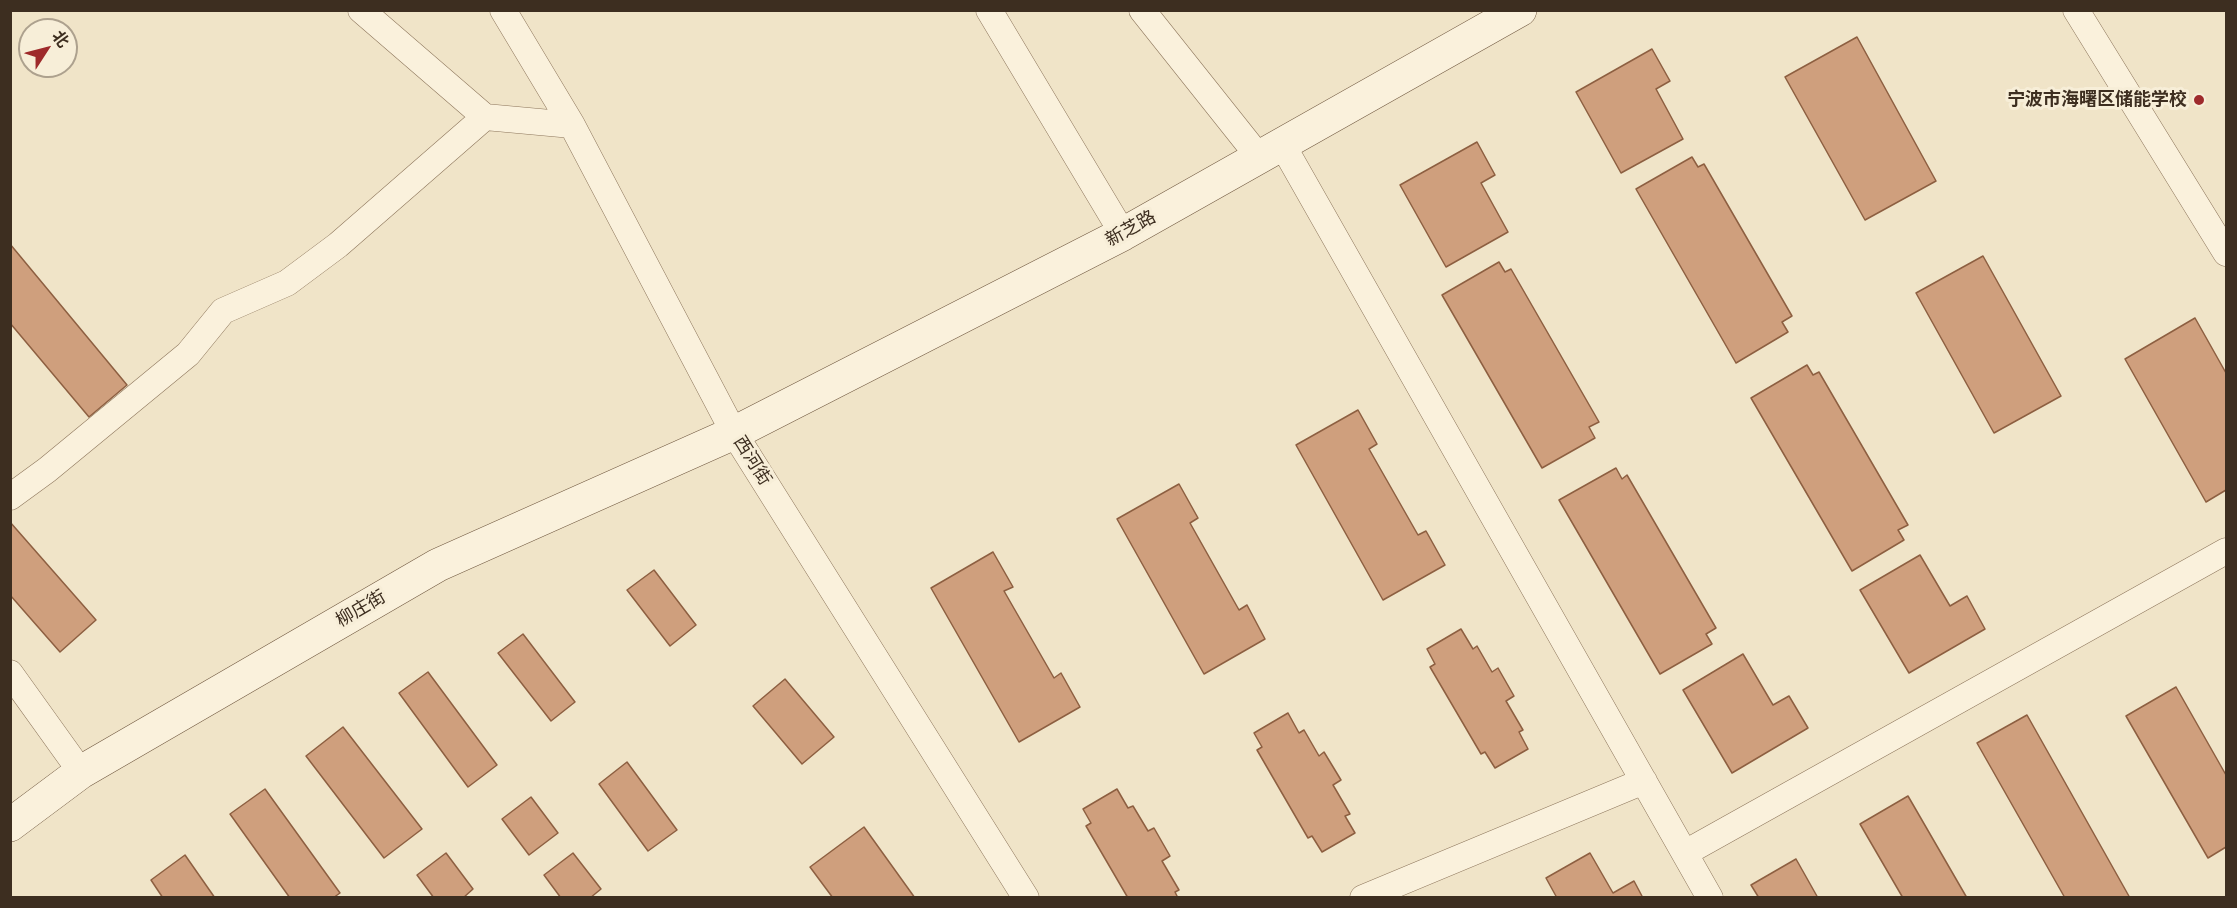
<!DOCTYPE html>
<html>
<head>
<meta charset="utf-8">
<style>
  body { margin:0 }
  #map { position:relative; width:2237px; height:908px; overflow:hidden; background:#f0e4c8; font-family:Merriweather,"Noto Sans SC",serif }
  canvas { display:block }
  .frame { position:absolute; inset:0; border:12px solid #3d2e20; pointer-events:none }
  .north { position:absolute; left:18px; top:18px; width:60px; height:60px; box-sizing:border-box; background:#f7eed8; border:2px solid #ada18e; border-radius:50%; rotate:54deg; font-size:16px; font-weight:700; line-height:24px; text-align:center; color:#3d2e20 }
  .north::after { content:''; display:block; margin:auto; width:21px; height:27px; background:#9e2a2b; clip-path:polygon(50% 0,100% 100%,50% 72%,0 100%) }
</style>
</head>
<body>
<div id="map">
<canvas width="2237" height="908"></canvas>
<div class="frame"></div>
<div class="north">北</div>
</div>
<script>
const context = document.querySelector('canvas').getContext('2d');
context.lineJoin = 'round';
function fill(path, color) { context.fillStyle = color; context.fill(path, 'evenodd'); }
function trace(path, color, width, dash) { context.strokeStyle = color; context.lineWidth = width; context.lineCap = dash ? 'butt' : 'round'; context.setLineDash(dash || []); context.stroke(path); }
function label(font, color, halo, rows, align = 'center') {
  context.font = font + ' Merriweather,"Noto Sans SC",serif'; context.lineWidth = 6; context.setLineDash([]); context.textBaseline = 'middle'; context.strokeStyle = halo; context.fillStyle = color; for (const [text, x, y, turn = 0] of rows) {
    context.save(); context.translate(x, y); context.rotate((+turn || 0) * Math.PI / 180); context.textAlign = isNaN(turn) ? turn : align; if (halo) context.strokeText(text, 0, 0); context.fillText(text, 0, 0); context.restore();
  }
}
const building = new Path2D(`
  M 1857,37 L 1936,181 L 1865,220 L 1785,77 Z
  M 1652,49 L 1670,81 L 1656,89 L 1683,139 L 1621,173 L 1576,92 Z
  M 1477,142 L 1495,175 L 1481,183 L 1508,232 L 1446,267 L 1400,185 Z
  M 1692,157 L 1698,167 L 1704,164 L 1792,316 L 1782,322 L 1788,332 L 1736,363 L 1636,189 Z
  M 10,244 L 127,385 L 89,417 L 10,323 Z
  M 1983,256 L 2061,396 L 1994,433 L 1916,293 Z
  M 1499,262 L 1505,272 L 1511,269 L 1599,422 L 1589,427 L 1595,438 L 1542,468 L 1442,295 Z
  M 2195,318 L 2226,373 L 2226,490 L 2206,502 L 2125,359 Z
  M 1807,365 L 1813,375 L 1819,372 L 1908,525 L 1898,530 L 1904,540 L 1852,571 L 1751,398 Z
  M 1358,410 L 1377,444 L 1369,449 L 1418,535 L 1426,531 L 1445,565 L 1383,600 L 1296,445 Z
  M 1616,468 L 1622,479 L 1627,475 L 1716,628 L 1706,634 L 1712,644 L 1660,674 L 1559,500 Z
  M 1179,484 L 1198,518 L 1190,523 L 1239,610 L 1247,605 L 1265,639 L 1204,674 L 1117,519 Z
  M 10,522 L 96,620 L 60,652 L 10,595 Z
  M 993,552 L 1013,587 L 1004,591 L 1054,678 L 1061,673 L 1080,707 L 1019,742 L 931,588 Z
  M 1920,555 L 1950,606 L 1967,596 L 1985,629 L 1909,673 L 1860,590 Z
  M 654,570 L 696,625 L 670,646 L 627,590 Z
  M 1461,629 L 1473,649 L 1477,646 L 1492,672 L 1498,668 L 1514,696 L 1506,701 L 1523,730 L 1519,732 L 1528,749 L 1495,768 L 1485,752 L 1481,754 L 1430,667 L 1435,664 L 1427,649 Z
  M 523,634 L 575,702 L 551,721 L 498,653 Z
  M 1743,654 L 1773,705 L 1789,696 L 1808,728 L 1732,773 L 1683,690 Z
  M 428,672 L 497,765 L 468,787 L 399,693 Z
  M 785,679 L 834,737 L 802,764 L 753,706 Z
  M 2176,687 L 2226,775 L 2226,847 L 2208,858 L 2126,716 Z
  M 1288,713 L 1299,733 L 1304,730 L 1319,756 L 1324,752 L 1341,780 L 1333,785 L 1350,814 L 1345,816 L 1355,833 L 1322,852 L 1312,836 L 1308,838 L 1257,750 L 1262,747 L 1254,733 Z
  M 2027,715 L 2130,898 L 2065,898 L 1977,743 Z
  M 343,727 L 422,829 L 384,858 L 306,756 Z
  M 627,762 L 677,830 L 648,851 L 599,784 Z
  M 265,789 L 340,893 L 333,898 L 290,898 L 230,814 Z
  M 1117,789 L 1128,808 L 1133,806 L 1148,831 L 1154,828 L 1170,856 L 1162,861 L 1179,890 L 1175,892 L 1178,898 L 1128,898 L 1086,826 L 1091,823 L 1083,809 Z
  M 1908,796 L 1967,898 L 1903,898 L 1860,824 Z
  M 531,797 L 558,833 L 529,855 L 502,819 Z
  M 864,827 L 915,898 L 833,898 L 810,867 Z
  M 446,853 L 473,889 L 463,898 L 434,898 L 417,875 Z
  M 573,853 L 601,889 L 590,898 L 561,898 L 544,875 Z
  M 1590,853 L 1613,893 L 1634,881 L 1643,898 L 1557,898 L 1546,878 Z
  M 185,855 L 215,898 L 163,898 L 151,880 Z
  M 1796,859 L 1818,898 L 1759,898 L 1751,885 Z`);
fill(building, '#cf9f7d');
trace(building, '#8d5f41', 1.5);
const minor = new Path2D(`
  M 361,10 L 485,117 L 572,125
  M 503,10 L 572,125 L 734,433 L 1026,898
  M 989,10 L 1123,234
  M 1142,10 L 1259,157
  M 2076,10 L 2226,253
  M 1282,144 L 1710,898
  M 10,497 L 47,470 L 188,354 L 223,311 L 287,283 L 338,245 L 485,117
  M 10,673 L 81,772
  M 1685,853 L 2226,551
  M 1363,898 L 1644,781`);
const secondary = new Path2D(`
  M 10,825 L 81,772 L 438,565 L 734,433 L 1123,234 L 1520,10`);
trace(minor, '#8d765c', 27);
trace(secondary, '#6f573f', 34);
trace(minor, '#faf1dc', 26);
trace(secondary, '#faf1dc', 33);
for (const [x, y, r, color] of [
  [2199,100,6,"#9e2a2b"]
]) { const dot = new Path2D(); dot.arc(x, y, r, 0, 2 * Math.PI); context.fillStyle = color; context.fill(dot); trace(dot, '#f7eed8', 2); }
label('bold 18px', '#3d2e20', '#f7eed8', [
  ["宁波市海曙区储能学校",2187,100]
], 'right');
label('18px', '#3d2e20', '#f7eed8', [
  ["新芝路",1131,229,-29],
  ["西河街",752,461,58],
  ["柳庄街",361,609,-30]
]);
</script>
</body>
</html>
